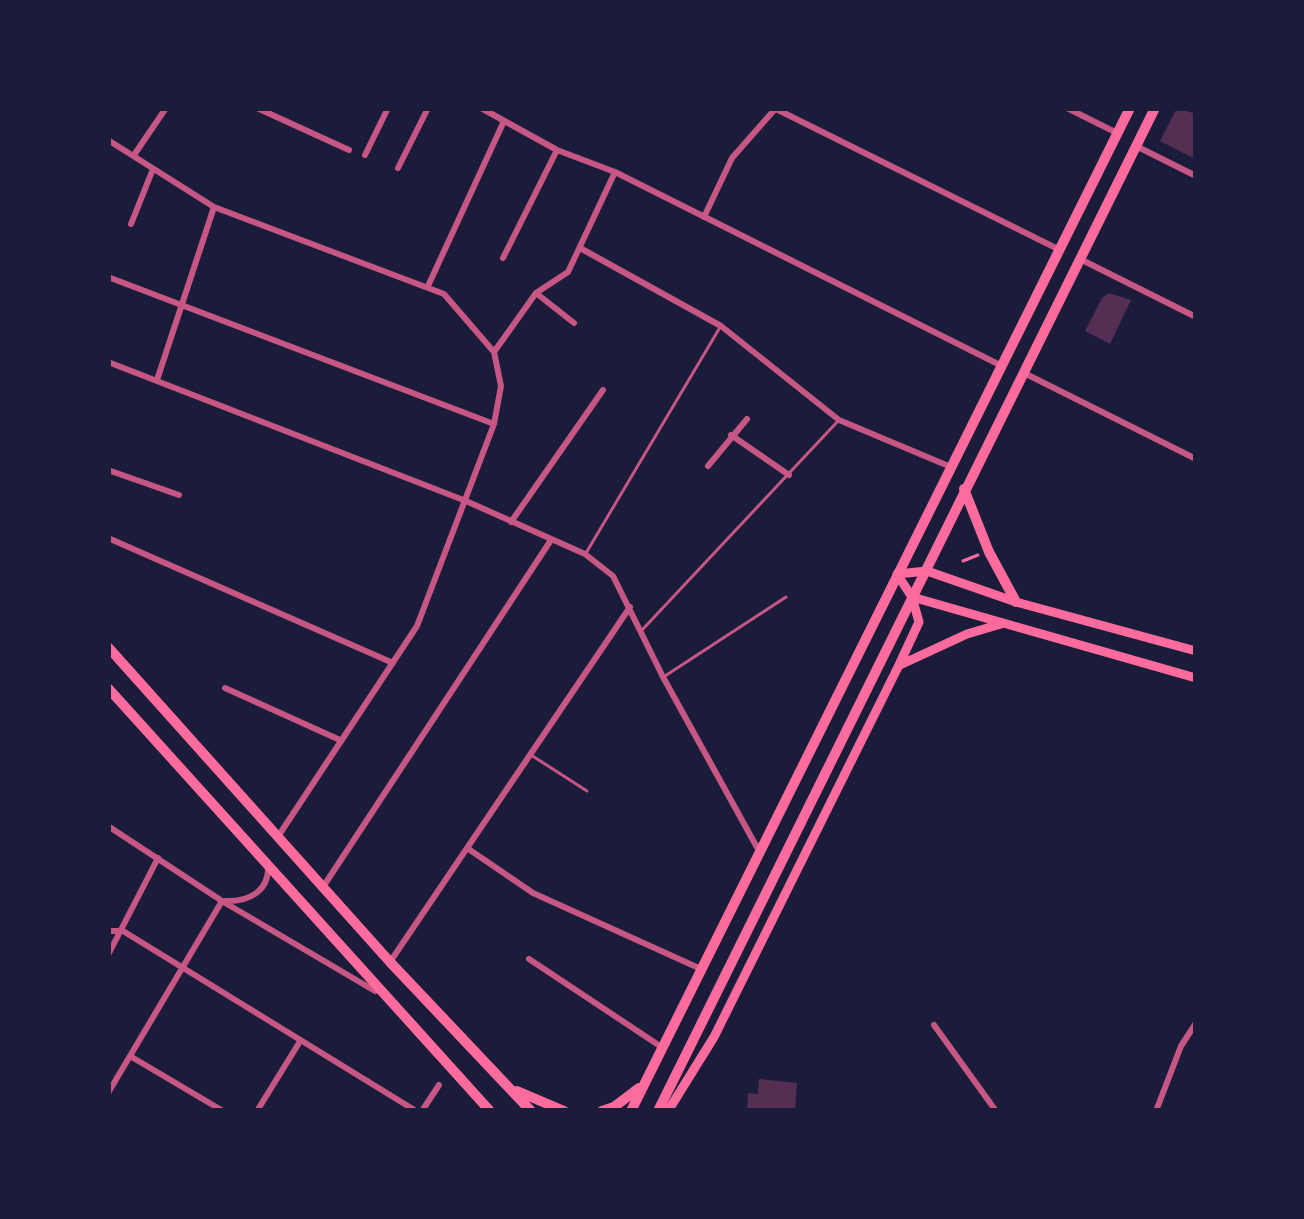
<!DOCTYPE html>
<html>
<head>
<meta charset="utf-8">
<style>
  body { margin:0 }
  #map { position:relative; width:1304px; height:1219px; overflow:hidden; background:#1b1b3a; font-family:Merriweather,serif }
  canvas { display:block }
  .frame { position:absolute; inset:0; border:111px solid #1b1b3a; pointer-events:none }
</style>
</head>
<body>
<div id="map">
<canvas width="1304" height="1219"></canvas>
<div class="frame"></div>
</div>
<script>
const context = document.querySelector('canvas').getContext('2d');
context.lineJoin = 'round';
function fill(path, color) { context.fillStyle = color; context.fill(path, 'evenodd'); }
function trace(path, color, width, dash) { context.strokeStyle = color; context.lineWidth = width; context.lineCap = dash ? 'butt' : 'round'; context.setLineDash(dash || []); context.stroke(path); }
fill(new Path2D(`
  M 1177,108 L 1196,114 L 1193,158 L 1160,141 Z
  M 1109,293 L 1131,300 L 1110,344 L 1085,331 L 1102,298 Z
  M 759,1079 L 797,1083 L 795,1111 L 747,1111 L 748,1093 L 758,1094 Z`), '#542f53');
trace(new Path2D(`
  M 963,561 L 978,555`), '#ff6b9d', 3);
trace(new Path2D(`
  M 586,553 L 719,329
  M 643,629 L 838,421
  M 665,676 L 786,597
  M 531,755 L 587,791`), '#c65784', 3);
trace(new Path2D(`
  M 257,108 L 349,150
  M 481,108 L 557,150 L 615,172 L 1002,366
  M 774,108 L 1060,250
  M 1067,108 L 1117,133
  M 108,140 L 214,207 L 444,294 L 494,352 L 501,386 L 494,424 L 417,626 L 279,835
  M 1136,146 L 1196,176
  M 134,155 L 166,108
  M 365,155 L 388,108
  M 398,168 L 428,108
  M 704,217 L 732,158 L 775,109
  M 131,224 L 153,169
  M 580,248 L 721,326 L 839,420 L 951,467
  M 503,258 L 557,150
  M 1080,259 L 1196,317
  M 108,277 L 494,424
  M 428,286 L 504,121
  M 536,293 L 574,323
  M 494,352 L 536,293 L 568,272 L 615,172
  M 108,362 L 466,501 L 585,554 L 613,576 L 663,677 L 759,851
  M 1022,372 L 1196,459
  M 157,380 L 214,207
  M 731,435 L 789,475
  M 708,466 L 747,419
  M 108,470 L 179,495
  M 511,522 L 603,390
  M 108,538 L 393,663
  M 225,688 L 340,740
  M 108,826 L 222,901 L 375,991
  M 467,848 L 533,893 L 701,969
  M 323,887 L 551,540
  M 225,901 C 248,902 269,892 268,866
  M 108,931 L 123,931 L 416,1111
  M 108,955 L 158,858
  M 529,959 L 660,1046
  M 390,962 L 630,607
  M 934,1025 L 996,1111
  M 130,1056 L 223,1111
  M 108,1093 L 222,901
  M 257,1111 L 299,1043
  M 422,1111 L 439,1085
  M 1156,1111 L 1181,1046 L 1196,1023`), '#c65784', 6);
trace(new Path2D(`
  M 1196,651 L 1016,602 L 927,571 L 897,574 L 912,597 L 1196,678
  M 900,665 L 967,634 L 1001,624
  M 668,1111 L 714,1037 L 899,665 L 919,622 L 912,597`), '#ff6b9d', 9);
trace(new Path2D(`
  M 964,489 L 989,552 L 1016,602
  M 108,647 L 390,962 L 531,1111
  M 108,688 L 490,1111
  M 517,1091 L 564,1111
  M 602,1111 L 614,1107 L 639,1088
  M 631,1111 L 1130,108
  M 658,1111 L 1155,108`), '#ff6b9d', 10);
</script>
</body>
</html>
